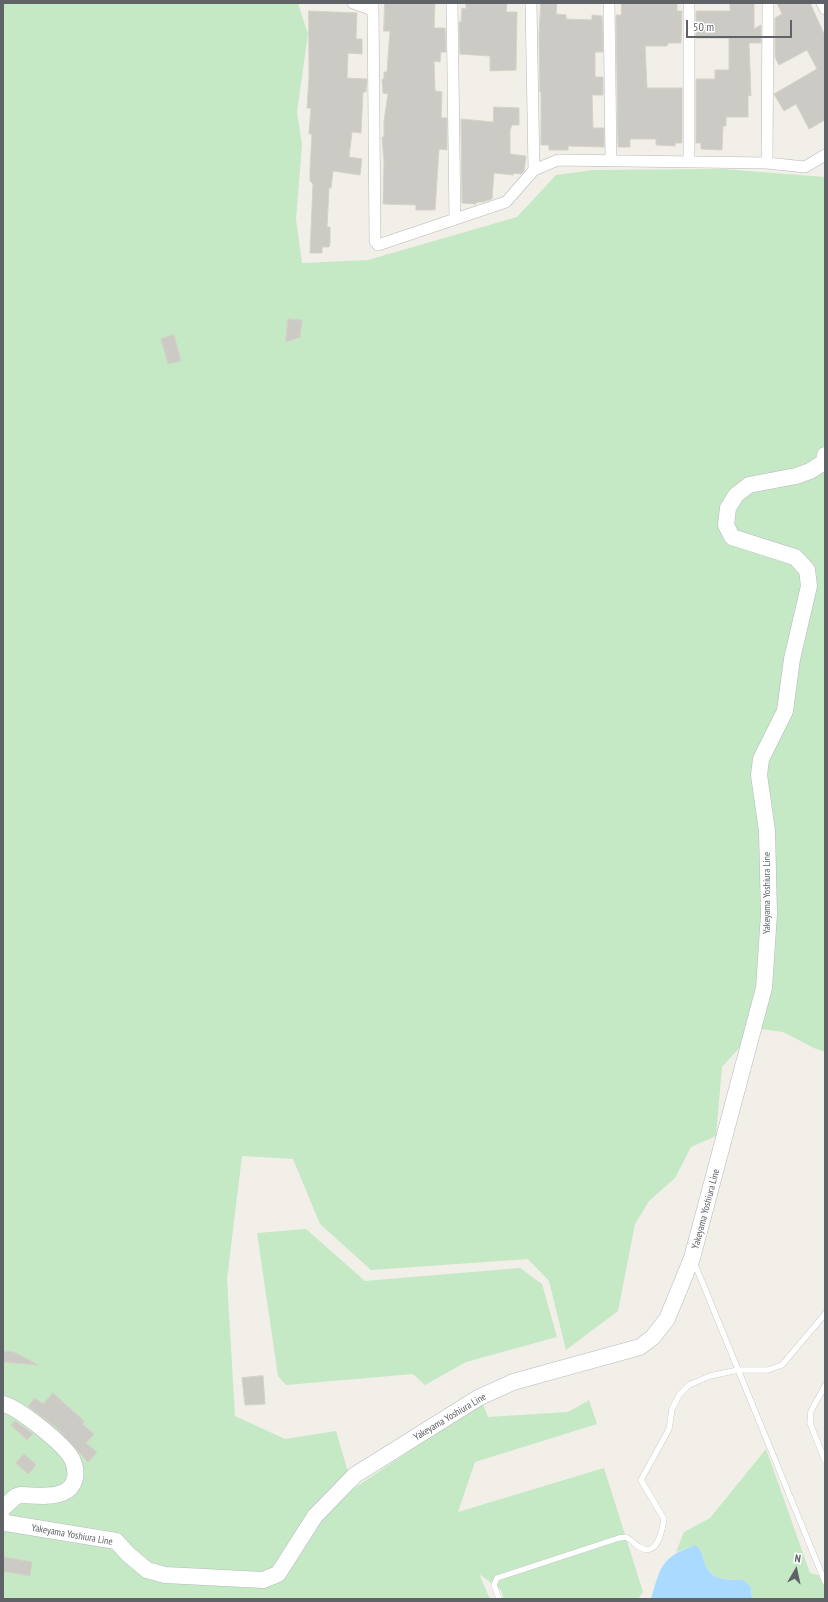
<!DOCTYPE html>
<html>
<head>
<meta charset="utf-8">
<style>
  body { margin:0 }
  #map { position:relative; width:828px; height:1602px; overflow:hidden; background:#f1efe8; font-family:"PT Sans Narrow",sans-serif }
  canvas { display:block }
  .frame { position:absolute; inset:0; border:4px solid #5f6368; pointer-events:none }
  .north { position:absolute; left:776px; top:1550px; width:40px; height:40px; -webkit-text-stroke:3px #fff; paint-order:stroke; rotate:9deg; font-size:11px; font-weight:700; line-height:16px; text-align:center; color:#5f6368 }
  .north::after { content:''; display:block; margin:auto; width:14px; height:18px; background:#5f6368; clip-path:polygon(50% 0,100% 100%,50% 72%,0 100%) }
  .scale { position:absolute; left:686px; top:20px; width:106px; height:18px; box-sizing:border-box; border:2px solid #5f6368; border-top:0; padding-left:5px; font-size:12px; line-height:14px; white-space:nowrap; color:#5f6368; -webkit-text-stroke:3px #fff; paint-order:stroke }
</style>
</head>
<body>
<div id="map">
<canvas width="828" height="1602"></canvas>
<div class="frame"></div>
<div class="north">N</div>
<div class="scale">50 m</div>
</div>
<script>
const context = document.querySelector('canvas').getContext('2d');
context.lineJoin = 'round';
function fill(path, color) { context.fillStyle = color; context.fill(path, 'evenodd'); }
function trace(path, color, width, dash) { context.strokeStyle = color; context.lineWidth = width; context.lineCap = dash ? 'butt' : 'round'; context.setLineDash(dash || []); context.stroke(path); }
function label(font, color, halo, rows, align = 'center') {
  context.font = font + ' "PT Sans Narrow",sans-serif'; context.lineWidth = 4; context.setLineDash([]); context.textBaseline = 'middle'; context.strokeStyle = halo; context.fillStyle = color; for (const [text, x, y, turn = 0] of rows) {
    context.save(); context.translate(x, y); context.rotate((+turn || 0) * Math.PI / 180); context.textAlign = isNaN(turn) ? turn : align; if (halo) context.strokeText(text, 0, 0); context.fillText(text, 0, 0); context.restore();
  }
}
fill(new Path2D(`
  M 3,3 L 298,3 L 308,34 L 297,112 L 302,145 L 296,219 L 302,263 L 368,260 L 517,217 L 556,175 L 594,170 L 722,169 L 825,177 L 825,1052 L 814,1048 L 783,1032 L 761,1029 L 752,1034 L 722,1067 L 716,1136 L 691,1147 L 675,1178 L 649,1201 L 635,1224 L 618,1311 L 566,1350 L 549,1281 L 528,1259 L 371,1270 L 320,1224 L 293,1159 L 242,1156 L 227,1279 L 235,1416 L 285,1439 L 336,1431 L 353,1489 L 482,1402 L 488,1417 L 568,1412 L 589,1400 L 597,1424 L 475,1462 L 458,1512 L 604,1468 L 643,1592 L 638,1599 L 504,1599 L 501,1590 L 479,1574 L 490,1599 L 3,1599 Z
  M 306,1229 L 365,1281 L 520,1268 L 542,1284 L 557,1337 L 466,1362 L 425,1385 L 413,1374 L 286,1385 L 278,1376 L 257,1233 Z
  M 766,1449 L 810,1573 L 825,1577 L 825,1599 L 752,1599 L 751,1587 L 743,1580 C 731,1580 714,1581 707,1568 C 701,1558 706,1556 696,1545 L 676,1552 L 684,1532 L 710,1518 Z`), '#c5e8c5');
fill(new Path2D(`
  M 696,1545 C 706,1556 701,1558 707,1568 C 714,1581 731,1580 743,1580 L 751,1587 L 752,1599 L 651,1599 C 661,1566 661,1557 696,1545 Z`), '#aadaff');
const building = new Path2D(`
  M 385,3 L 435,3 L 434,28 L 445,28 L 446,52 L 441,52 L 440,62 L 434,61 L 435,91 L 442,92 L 441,118 L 447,118 L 447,150 L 439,149 L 435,210 L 416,210 L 416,205 L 383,204 L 384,161 L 382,137 L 384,137 L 384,121 L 388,94 L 383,93 L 382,79 L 384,79 L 384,72 L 387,72 L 390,31 L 384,31 Z
  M 466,3 L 507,3 L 506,12 L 517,12 L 516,70 L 490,71 L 490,56 L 460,54 L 459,22 L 461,22 L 462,8 L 466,9 Z
  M 541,3 L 557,3 L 556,14 L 566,15 L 566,19 L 592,20 L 592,15 L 602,16 L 603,52 L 595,52 L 595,77 L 603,77 L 603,95 L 592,95 L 593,128 L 604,128 L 604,147 L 568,146 L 568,150 L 549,150 L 549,145 L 541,145 L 541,92 L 540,92 L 539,36 Z
  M 622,3 L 677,3 L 677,11 L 682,11 L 681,43 L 668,43 L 667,46 L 645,46 L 647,88 L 682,88 L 682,143 L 675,143 L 675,146 L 656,145 L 656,139 L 630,139 L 630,147 L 618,147 L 616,15 L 621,15 Z
  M 730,3 L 754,3 L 754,29 L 761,25 L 761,43 L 749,43 L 751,96 L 748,95 L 748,117 L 726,117 L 726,126 L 723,126 L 722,150 L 701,149 L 701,143 L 696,143 L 696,79 L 715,79 L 715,70 L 729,70 L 729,38 L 696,38 L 696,11 L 730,11 Z
  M 777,3 L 810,3 L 825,36 L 825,120 L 809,129 L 796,104 L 784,111 L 774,94 L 817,69 L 807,50 L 779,65 L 775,57 L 775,18 L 782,14 Z
  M 309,11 L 357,13 L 356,39 L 362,39 L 362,54 L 348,53 L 347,78 L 367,79 L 366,92 L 363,92 L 361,133 L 352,132 L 349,157 L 362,159 L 360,175 L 333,171 L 331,188 L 329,188 L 327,227 L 330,227 L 330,243 L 329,247 L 322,247 L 322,253 L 310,253 L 313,184 L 310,181 L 310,170 L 312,134 L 309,134 L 311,108 L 307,108 L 309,77 Z
  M 494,107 L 519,108 L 519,125 L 512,125 L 510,130 L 510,154 L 526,156 L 524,171 L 521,174 L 514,173 L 513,175 L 494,173 L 492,199 L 483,202 L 477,202 L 476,204 L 462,203 L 461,119 L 493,122 Z
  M 288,319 L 302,320 L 300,337 L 286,342 Z
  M 174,335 L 181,361 L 168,364 L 161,339 Z
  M 3,1351 L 14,1352 L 38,1365 L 3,1362 Z
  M 263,1376 L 265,1404 L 245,1405 L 242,1378 Z
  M 53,1393 L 84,1421 L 82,1424 L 94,1434 L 86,1443 L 97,1452 L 88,1462 L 58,1429 L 28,1406 L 35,1398 L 43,1404 Z
  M 15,1421 L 33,1434 L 27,1440 L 11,1425 Z
  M 24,1454 L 36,1465 L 28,1474 L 16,1463 Z
  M 3,1557 L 32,1562 L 30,1576 L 3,1571 Z`);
fill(building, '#cccac5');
trace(building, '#d6d1c6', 1);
const lane = new Path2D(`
  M 694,1262 L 825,1582
  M 825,1386 L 811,1411 L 810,1423 L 825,1461
  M 499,1599 L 494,1585 L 497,1578 L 619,1538 L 626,1537 C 631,1540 635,1544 639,1547 C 658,1558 662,1530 664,1519 L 641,1480 L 669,1429 L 672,1409 L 679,1395 L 689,1385 L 710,1376 L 738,1370 L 768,1370 L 782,1365 L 825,1314`);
const street = new Path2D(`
  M 353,3 L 373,10
  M 373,3 L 375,241 L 378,245 L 506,202 L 534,170 L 531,3
  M 452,3 L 455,219
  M 609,3 L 611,160
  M 689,3 L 689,161
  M 822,3 L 825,9
  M 767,163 L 768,3
  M 534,170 L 558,160 L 767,163 L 805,167 L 825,155`);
const secondary = new Path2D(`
  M 3,1404 C 18,1407 65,1445 72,1459 C 78,1472 77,1487 62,1493 C 49,1498 33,1495 20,1495 L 15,1497 L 3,1508
  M 3,1520 L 6,1523 L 116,1541 L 129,1555 L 147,1570 L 165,1575 L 263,1580 L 278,1574 L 315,1516 L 355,1475 L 478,1398 L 513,1382 L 640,1347 L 653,1337 L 667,1319 L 692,1258 L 764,988 L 769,914 L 767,831 L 759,775 L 761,759 L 785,711 L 792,659 L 809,586 L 807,570 L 795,557 L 732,537 L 726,525 L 728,508 L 736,495 L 749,485 L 796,476 L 810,471 L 824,462 L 825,455`);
trace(lane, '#b5b8bc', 6);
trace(street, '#b5b8bc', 12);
trace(secondary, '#b6babf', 17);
trace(lane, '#fff', 5.5);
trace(street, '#fff', 11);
trace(secondary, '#fff', 16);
label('10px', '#5f6368', '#fff', [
  ["Yakeyama Yoshiura Line",767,893,-90],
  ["Yakeyama Yoshiura Line",706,1209,-75],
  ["Yakeyama Yoshiura Line",450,1417,-31],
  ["Yakeyama Yoshiura Line",72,1535,10]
]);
</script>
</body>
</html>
